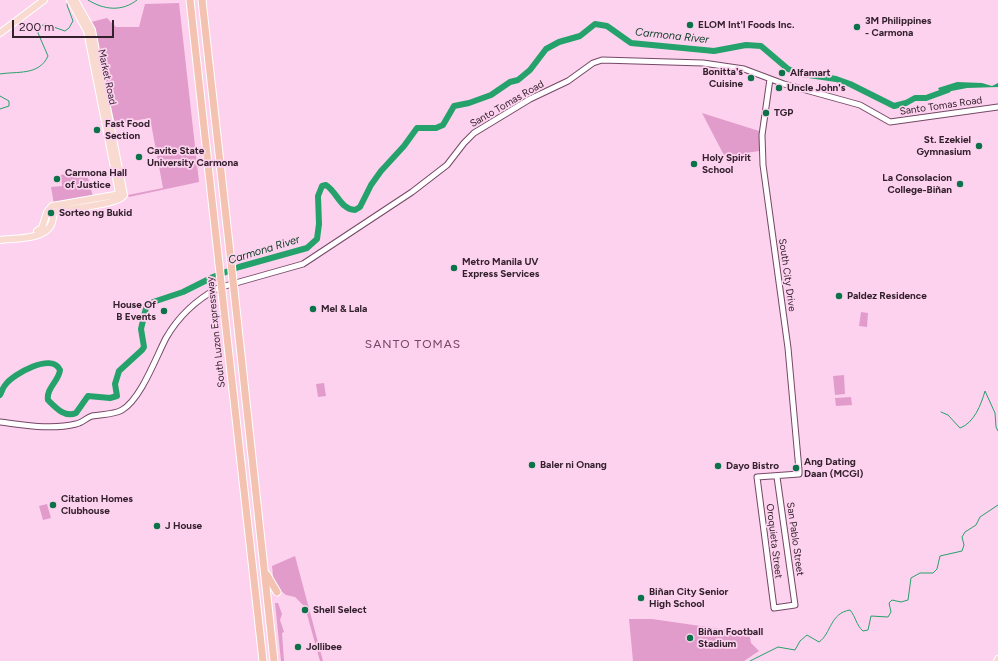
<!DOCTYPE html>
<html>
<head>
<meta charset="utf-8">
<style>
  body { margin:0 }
  #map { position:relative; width:998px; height:661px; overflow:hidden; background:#fdd2ee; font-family:Figtree,sans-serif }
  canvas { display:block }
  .scale { position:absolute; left:12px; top:20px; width:102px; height:18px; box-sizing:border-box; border:2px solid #33202d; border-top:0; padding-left:5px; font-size:12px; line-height:14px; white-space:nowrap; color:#33202d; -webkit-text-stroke:3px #fdd2ee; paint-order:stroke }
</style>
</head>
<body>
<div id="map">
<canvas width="998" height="661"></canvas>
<div class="scale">200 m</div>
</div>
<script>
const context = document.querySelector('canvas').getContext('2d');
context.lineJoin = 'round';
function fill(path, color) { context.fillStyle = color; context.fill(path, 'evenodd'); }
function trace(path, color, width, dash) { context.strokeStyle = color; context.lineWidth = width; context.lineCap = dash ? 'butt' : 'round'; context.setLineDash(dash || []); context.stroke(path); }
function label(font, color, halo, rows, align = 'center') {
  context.font = font + ' Figtree,sans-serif'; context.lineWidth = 3.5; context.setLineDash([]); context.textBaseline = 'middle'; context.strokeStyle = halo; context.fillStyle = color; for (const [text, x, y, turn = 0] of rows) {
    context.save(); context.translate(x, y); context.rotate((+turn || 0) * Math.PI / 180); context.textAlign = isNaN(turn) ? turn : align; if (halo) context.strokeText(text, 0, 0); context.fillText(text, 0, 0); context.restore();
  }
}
fill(new Path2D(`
  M 179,3 L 199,182 L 129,197 L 128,195 L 163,188 L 150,118 L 115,124 L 91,22 L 107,18 L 116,27 L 139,27 L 145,4 Z
  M 702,113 L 759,131 L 759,151 L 746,153 L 747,160 L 728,163 Z
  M 86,170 L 93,197 L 54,204 L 51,187 L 62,186 L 61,175 Z
  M 861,312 L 868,313 L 867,327 L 859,326 Z
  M 844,375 L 845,394 L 835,395 L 833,376 Z
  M 324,383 L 326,396 L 318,397 L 316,384 Z
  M 851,397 L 852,405 L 836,406 L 835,398 Z
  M 47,504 L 51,518 L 43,520 L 39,506 Z
  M 295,556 L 323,661 L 320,661 L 305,607 L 295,597 L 286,595 L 274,585 L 272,566 Z
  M 275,603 L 278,603 L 282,614 L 280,620 L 284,632 L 282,633 L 284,661 L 281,661 Z
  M 629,619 L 652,619 L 749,633 L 751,643 L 759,651 L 744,661 L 633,661 Z`), '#e19ccb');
fill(new Path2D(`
  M 957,82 L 982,83 L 992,86 L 998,83 L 998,87 L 967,88 L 941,93 L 938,88 Z`), '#25a16b');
trace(new Path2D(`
  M 88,0 C 104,10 122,12 137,0
  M 0,74 C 17,71 39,76 48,56 L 38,33 L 39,27 L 45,24 L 65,31 L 69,28 L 73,21 L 67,5 L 68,1
  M 0,96 L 9,101 L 9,106 L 0,109
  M 941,412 L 948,415 L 960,428 C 974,423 981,405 985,391 L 995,413 L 996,427 L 998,431
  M 750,661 L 778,647 L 795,650 L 800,641 L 807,635 L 819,642 C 831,634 830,613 850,610 C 856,617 856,625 863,631 L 868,630 L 871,616 L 888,617 L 891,612 L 889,603 L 892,600 L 901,602 L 908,600 L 911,578 L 920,573 L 933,573 L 937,569 L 940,556 L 962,551 L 964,545 L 962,537 L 965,532 L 976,525 L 980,517 L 998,505`), '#25a16b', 1);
trace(new Path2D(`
  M 0,395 C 2,391 3,387 6,384 C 14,374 52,352 60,370 C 59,381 46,388 48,400 C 56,408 65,418 76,413 L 88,396 L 110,398 L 117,396 L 115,384 L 119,371 L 142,350 L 144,347 L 141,329 L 145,312 L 146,308 L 153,302 L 183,292 L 213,277 L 239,267 L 307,248 L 317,239 L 319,224 L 318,196 L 322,186 L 326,185 C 337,192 341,210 355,210 L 360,207 L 371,185 L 381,171 L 404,146 L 417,128 L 436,128 L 443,125 L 454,106 L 469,103 L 491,95 L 510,82 L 518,80 L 530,70 L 546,49 L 559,42 L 580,36 L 595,24 L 607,26 L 631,43 L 714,51 L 746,45 L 761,46 L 788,69 L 802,74 L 836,79 L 850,84 L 894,106 L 906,103 L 915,98 L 926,98 L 948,90`), '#25a16b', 6);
const minor = new Path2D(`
  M 770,79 L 762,135 L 763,165 L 788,348 L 799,470 L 799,474 L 757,477 L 774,608 L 795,605 L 777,477
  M 0,422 C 25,425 51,430 76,424 C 82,423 86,418 92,416 C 102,414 113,415 122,410 C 141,399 156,357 166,338 C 178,317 196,300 218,288 L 303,264 L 412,192 L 447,165 L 464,143 L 474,133 L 530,99 L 568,81 L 593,63 L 602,60 L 703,63 L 744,69 L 784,84 L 860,105 L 890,122 L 998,107`);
const major = new Path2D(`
  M 0,33 L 44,0
  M 37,231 L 42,228 L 47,212 L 52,206 L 115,195 L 119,193 L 87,31 L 70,0
  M 0,240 C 15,238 43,240 51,225 C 53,221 53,217 54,212 C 67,208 120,205 124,195 L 92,30 L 75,0
  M 997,661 L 998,659`);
const highway = new Path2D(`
  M 190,0 L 219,264
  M 202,0 L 231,262
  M 234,290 L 274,661
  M 222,292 L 263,661
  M 267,575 L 277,592`);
trace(minor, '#744866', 7);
trace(major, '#fff', 8);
trace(highway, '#fff', 9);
trace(minor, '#fff', 5);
trace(major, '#f8dad0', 6);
trace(highway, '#f3c2b1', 7);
const highwayBridge = new Path2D(`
  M 231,262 L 234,290
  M 219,264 L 222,292`);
trace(highwayBridge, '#fff', 9, []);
trace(highwayBridge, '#f3c2b1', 7);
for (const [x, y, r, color] of [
  [690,25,4,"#0c7249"],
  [857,27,4,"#0c7249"],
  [782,73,4,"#0c7249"],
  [751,78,4,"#0c7249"],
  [779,88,4,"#0c7249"],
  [766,113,4,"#0c7249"],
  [97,130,4,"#0c7249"],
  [979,146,4,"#0c7249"],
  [139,157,4,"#0c7249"],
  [694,164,4,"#0c7249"],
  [57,179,4,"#0c7249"],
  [960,184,4,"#0c7249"],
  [51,213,4,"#0c7249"],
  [454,268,4,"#0c7249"],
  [839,296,4,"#0c7249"],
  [313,309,4,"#0c7249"],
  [164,311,4,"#0c7249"],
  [532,465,4,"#0c7249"],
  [718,466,4,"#0c7249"],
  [796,468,4,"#0c7249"],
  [53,505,4,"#0c7249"],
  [157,526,4,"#0c7249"],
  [641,598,4,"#0c7249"],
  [305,610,4,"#0c7249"],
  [690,638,4,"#0c7249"],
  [298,647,4,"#0c7249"]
]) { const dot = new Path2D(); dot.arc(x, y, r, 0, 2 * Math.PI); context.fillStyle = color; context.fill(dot); trace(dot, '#fdd2ee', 1.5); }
label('bold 10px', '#33202d', '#fdd2ee', [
  ["3M Philippines",865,21],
  ["- Carmona",865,33],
  ["ELOM Int'l Foods Inc.",698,25],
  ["Bonitta's",743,72,"right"],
  ["Cuisine",743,84,"right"],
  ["Alfamart",790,73],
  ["Uncle John's",787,88],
  ["TGP",774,113],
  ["Fast Food",105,124],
  ["Section",105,136],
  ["St. Ezekiel",971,140,"right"],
  ["Gymnasium",971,152,"right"],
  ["Cavite State",147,151],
  ["University Carmona",147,163],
  ["Holy Spirit",702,158],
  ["School",702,170],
  ["Carmona Hall",65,173],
  ["of Justice",65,185],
  ["La Consolacion",952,178,"right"],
  ["College-Biñan",952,190,"right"],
  ["Sorteo ng Bukid",59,213],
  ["Metro Manila UV",462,262],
  ["Express Services",462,274],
  ["Paldez Residence",847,296],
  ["House Of",156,305,"right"],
  ["B Events",156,317,"right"],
  ["Mel & Lala",321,309],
  ["Ang Dating",804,462],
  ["Daan (MCGI)",804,474],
  ["Baler ni Onang",540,465],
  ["Dayo Bistro",726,466],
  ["Citation Homes",61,499],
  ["Clubhouse",61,511],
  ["J House",165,526],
  ["Biñan City Senior",649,592],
  ["High School",649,604],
  ["Shell Select",313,610],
  ["Biñan Football",698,632],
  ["Stadium",698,644],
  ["Jollibee",306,647]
], 'left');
label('10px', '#33202d', '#fdd2ee', [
  ["Market Road",107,77,78],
  ["Santo Tomas Road",507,104,-30],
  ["Santo Tomas Road",941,106,-8],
  ["South City Drive",787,275,82],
  ["South Luzon Expressway",216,332,-96],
  ["San Pablo Street",795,539,82],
  ["Oroquieta Street",774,541,83]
]);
label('italic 11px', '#0a3c25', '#fdd2ee', [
  ["Carmona River",672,36,6],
  ["Carmona River",264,250,-17]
]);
context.letterSpacing = '1px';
label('12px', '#714563', '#fdd2ee', [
  ["SANTO TOMAS",413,344]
]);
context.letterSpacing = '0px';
</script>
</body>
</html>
